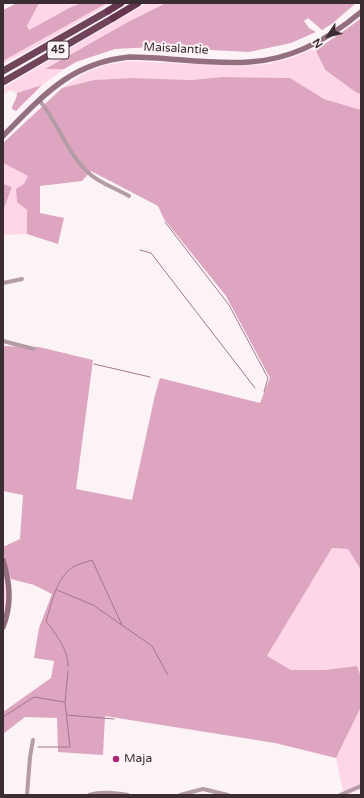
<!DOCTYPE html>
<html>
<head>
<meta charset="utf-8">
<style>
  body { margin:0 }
  #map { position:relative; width:364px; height:798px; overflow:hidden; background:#fbf3f6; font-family:"Varela Round",sans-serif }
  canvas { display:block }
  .frame { position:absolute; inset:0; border:4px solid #3c2d34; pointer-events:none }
  .north { position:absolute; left:308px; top:16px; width:40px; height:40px; -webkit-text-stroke:3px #fbf3f6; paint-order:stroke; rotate:235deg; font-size:11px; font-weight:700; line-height:16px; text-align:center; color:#3c2d34 }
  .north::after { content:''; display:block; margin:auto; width:14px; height:18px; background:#3c2d34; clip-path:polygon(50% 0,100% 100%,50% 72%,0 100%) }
</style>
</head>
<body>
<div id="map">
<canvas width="364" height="798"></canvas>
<div class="frame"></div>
<div class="north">N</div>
</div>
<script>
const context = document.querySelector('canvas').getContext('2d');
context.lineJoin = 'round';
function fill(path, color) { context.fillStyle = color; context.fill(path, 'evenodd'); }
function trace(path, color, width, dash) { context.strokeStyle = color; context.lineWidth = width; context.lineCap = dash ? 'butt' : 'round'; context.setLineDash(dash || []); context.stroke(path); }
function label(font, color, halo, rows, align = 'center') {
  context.font = font + ' "Varela Round",sans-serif'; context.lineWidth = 4; context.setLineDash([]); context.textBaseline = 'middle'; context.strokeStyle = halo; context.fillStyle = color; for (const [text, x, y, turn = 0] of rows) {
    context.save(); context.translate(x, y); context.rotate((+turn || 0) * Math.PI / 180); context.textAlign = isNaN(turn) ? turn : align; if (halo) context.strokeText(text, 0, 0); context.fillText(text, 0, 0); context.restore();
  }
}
fill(new Path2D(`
  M 39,3 L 82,3 L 71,7 L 29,30 L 27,26 Z
  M 107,3 L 111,3 L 55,36 L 3,64 L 3,61 Z
  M 147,3 L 166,3 L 126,23 L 46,68 L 64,69 L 42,85 L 17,93 L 10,90 L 3,95 L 3,88 L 8,85 Z
  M 324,45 L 316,51 L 324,70 L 357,93 L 361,94 L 361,110 L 324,99 L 290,78 L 222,77 L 192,80 L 132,78 L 94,80 L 62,88 L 85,73 L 105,65 L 129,61 L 236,66 L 268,64 L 293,57 Z
  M 3,163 L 28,176 L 24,184 L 27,210 L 27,234 L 3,235 L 3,211 L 12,187 L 3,184 Z
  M 332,548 L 348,549 L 361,570 L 361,677 L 357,666 L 324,670 L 291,670 L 267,656 Z
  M 3,551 C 13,581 15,601 3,631 Z
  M 361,707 L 361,789 L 348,795 L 344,795 L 336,758 Z`), '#fed6e8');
fill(new Path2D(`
  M 17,3 L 39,3 L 27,26 L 29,30 L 71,7 L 82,3 L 107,3 L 3,61 L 3,10 Z
  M 166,3 L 356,3 L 333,23 L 322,30 L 308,18 L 304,21 L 309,28 L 316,32 L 291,43 L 249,52 L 153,47 L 115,49 L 76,62 L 64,69 L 45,69 L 126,23 Z
  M 361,18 L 361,94 L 357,93 L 325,70 L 316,51 C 330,39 347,30 361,18 Z
  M 222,77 L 290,78 L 324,99 L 361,110 L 361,570 L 348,549 L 332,548 L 267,656 L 291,670 L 324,670 L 357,666 L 361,677 L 361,707 L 336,758 L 275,743 L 105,716 L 103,755 L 58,752 L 57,718 L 25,717 L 3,734 L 3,712 L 51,678 L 54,661 L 34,658 L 39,628 L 52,594 L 34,585 L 11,579 L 3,551 L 3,547 L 20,539 L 23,495 L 3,491 L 3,346 L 39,347 L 93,360 L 76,489 L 132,500 L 155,395 L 160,378 L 260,403 L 270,378 L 226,296 L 164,219 L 158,206 L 91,171 L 82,181 L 40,186 L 40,213 L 64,218 L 58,244 L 27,234 L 27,210 L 17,202 L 16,189 L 24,184 L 28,176 L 3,163 L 3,143 L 62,88 L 94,80 L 132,78 L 192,80 Z
  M 42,85 L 16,111 L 12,109 C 12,103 17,101 17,93 Z
  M 3,184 L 12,187 L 3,211 Z`), '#dea5c0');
trace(new Path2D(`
  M 165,222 L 229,305 L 268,378 L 264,392
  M 140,250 L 151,253 L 255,388
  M 94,364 L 150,377
  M 57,590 L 93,605 L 152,646 L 168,675
  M 68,666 C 69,651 55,633 46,621 C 52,603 57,573 77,565 C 82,563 87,562 92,560 L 122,625
  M 67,715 L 114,719
  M 3,717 L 34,697 L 64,702
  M 38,747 L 70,747 L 65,702 L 68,671`), '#a2768b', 1);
trace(new Path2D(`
  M 39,100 C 59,123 67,155 91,175 C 102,184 117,189 129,196
  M 3,283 L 22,279
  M 3,341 L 34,349
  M 27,795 L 30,757 L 33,740
  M 89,795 C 102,791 115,793 128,795
  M 180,795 L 203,789 L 228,795
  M 340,795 L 361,786`), '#b49ba6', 4);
trace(new Path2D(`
  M 3,136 C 43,96 70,63 129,57 C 169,57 209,65 249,62 C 291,60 329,39 361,12
  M 3,560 C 10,583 12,604 3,627`), '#946f80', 5.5);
trace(new Path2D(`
  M 3,71 L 108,11
  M 3,82 L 113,18`), '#70445a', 7);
trace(new Path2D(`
  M 108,11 L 121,3
  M 113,18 L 138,3`), '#66364f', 7);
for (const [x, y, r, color] of [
  [116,759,4,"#a92875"]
]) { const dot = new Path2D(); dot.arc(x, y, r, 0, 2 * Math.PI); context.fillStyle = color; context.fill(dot); trace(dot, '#fbf3f6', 1.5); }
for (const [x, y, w] of [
  [58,50,22]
]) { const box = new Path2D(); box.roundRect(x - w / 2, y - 9, w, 18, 3); context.fillStyle = '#fbf3f6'; context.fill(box); trace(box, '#3c2d34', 1); }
label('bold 11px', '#3c2d34', null, [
  ["45",58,50]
]);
label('12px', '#3c2d34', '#fbf3f6', [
  ["Maisalantie",176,49,3]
]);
label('12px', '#3c2d34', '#fbf3f6', [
  ["Maja",124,759]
], 'left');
</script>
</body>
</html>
